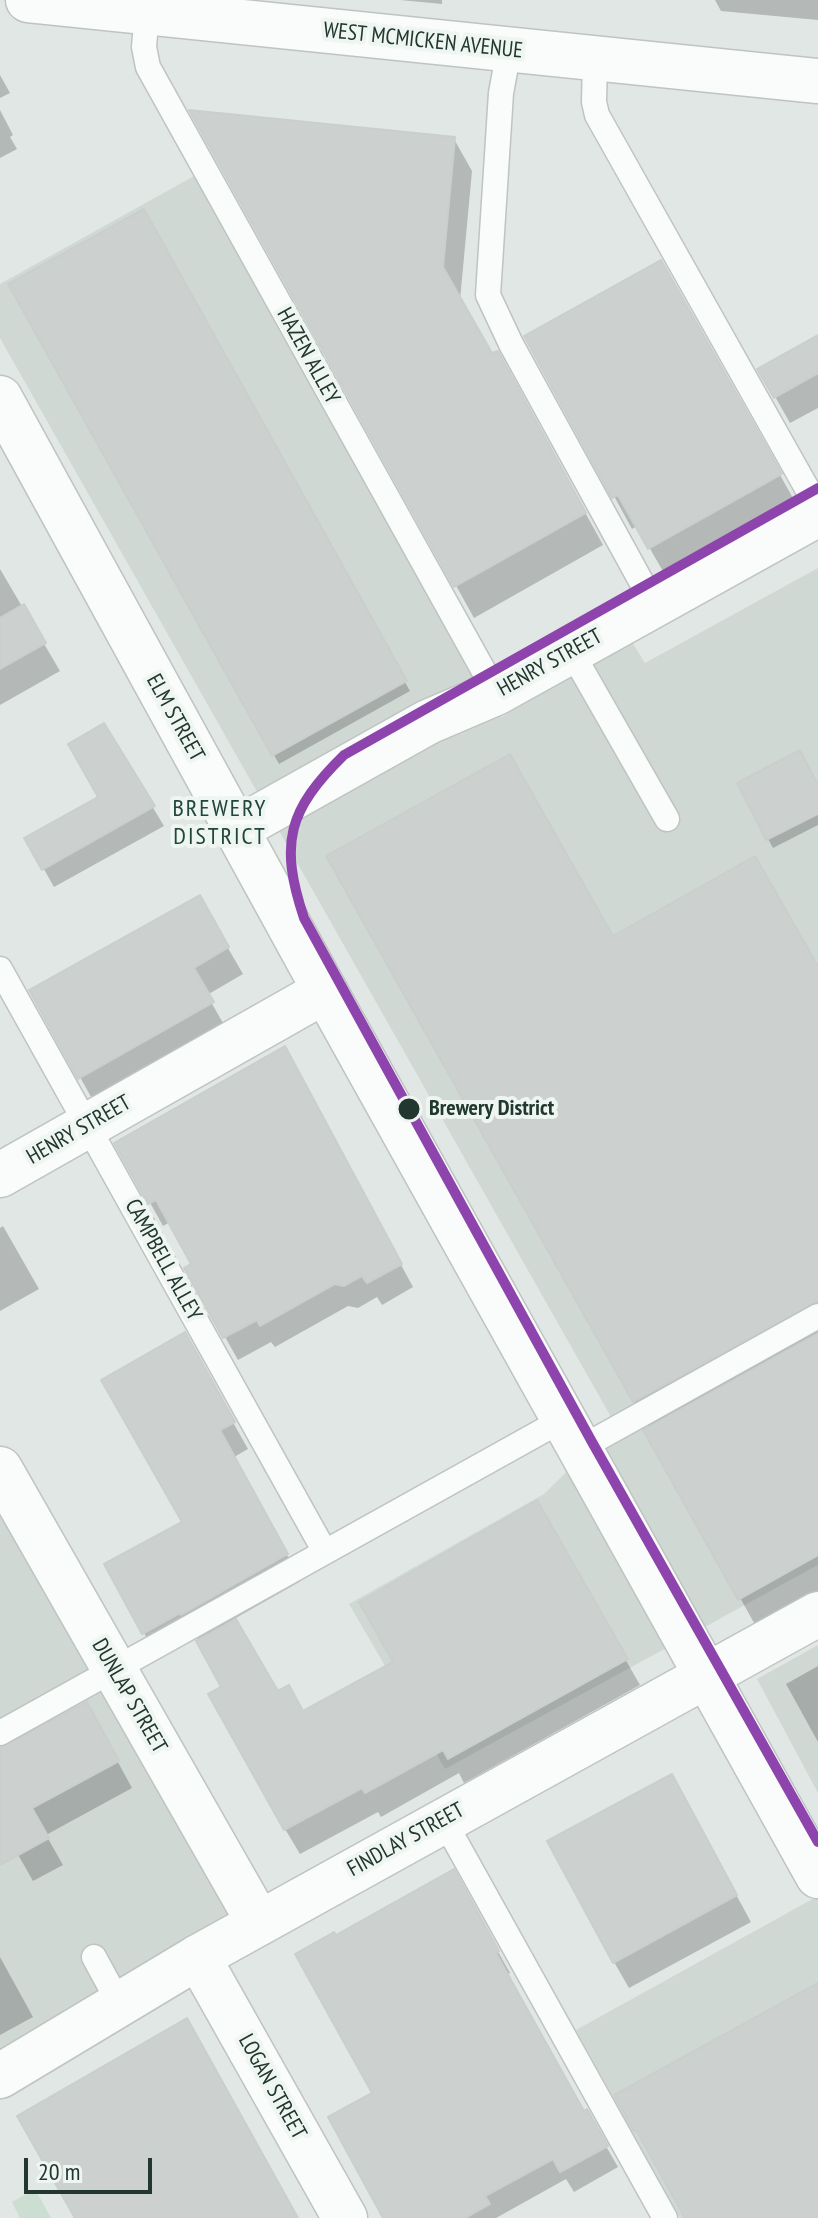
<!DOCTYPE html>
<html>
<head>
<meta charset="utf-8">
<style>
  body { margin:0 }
  #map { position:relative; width:818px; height:2218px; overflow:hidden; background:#e1e7e4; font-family:"PT Sans Narrow",sans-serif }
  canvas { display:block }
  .scale { position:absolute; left:24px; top:2158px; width:128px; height:36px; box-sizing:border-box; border:4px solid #223730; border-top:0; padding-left:10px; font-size:24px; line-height:28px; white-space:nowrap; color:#223730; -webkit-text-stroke:6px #eff6f2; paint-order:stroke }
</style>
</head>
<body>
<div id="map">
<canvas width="818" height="2218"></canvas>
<div class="scale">20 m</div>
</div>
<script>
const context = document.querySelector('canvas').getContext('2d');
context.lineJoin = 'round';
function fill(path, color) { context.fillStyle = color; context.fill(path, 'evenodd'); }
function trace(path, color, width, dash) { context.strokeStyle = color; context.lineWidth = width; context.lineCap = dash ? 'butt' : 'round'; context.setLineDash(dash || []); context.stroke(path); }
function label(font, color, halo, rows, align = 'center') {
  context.font = font + ' "PT Sans Narrow",sans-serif'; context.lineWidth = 8; context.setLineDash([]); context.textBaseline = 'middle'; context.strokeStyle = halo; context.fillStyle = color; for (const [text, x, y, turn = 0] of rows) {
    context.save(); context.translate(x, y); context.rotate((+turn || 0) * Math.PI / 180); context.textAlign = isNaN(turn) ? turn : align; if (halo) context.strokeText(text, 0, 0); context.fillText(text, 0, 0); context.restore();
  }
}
fill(new Path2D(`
  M 196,175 L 502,717 L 632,642 L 645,663 L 818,568 L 818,1565 L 445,1769 L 349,1604 L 544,1494 L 615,1424 L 0,338 L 0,284 Z
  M 0,1504 L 232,1916 L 0,2052 Z
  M 818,1645 L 818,1793 L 757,1679 Z
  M 818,1896 L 818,2218 L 680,2218 L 576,2030 Z`), '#d0d8d4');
fill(new Path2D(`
  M 35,2189 L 51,2218 L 20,2218 L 12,2202 Z`), '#ccded1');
fill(new Path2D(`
  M 400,0 L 442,0 L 442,4 Z
  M 715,0 L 818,0 L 818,20 L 721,11 Z
  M 0,75 L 10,93 L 0,98 Z
  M 0,110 L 13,135 L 10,137 L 17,149 L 0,158 Z
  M 193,112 L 454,139 L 472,171 L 460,300 L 492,356 L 515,385 L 603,545 L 474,618 Z
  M 143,212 L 410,691 L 279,764 L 11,285 Z
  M 661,263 L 798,507 L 668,580 L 637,526 L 632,529 L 527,337 Z
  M 818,337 L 818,408 L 790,423 L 760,370 Z
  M 0,569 L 60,671 L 0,705 Z
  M 104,726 L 164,826 L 54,887 L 27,839 L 101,797 Z
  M 818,788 L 818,825 L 773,848 L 768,839 Z
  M 329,857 L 612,939 L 818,970 L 818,1594 L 757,1628 L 646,1431 L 650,1429 Z
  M 199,898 L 243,974 L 207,995 L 227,1030 L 95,1104 L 32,991 Z
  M 297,1072 L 413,1287 L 382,1305 L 377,1297 L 358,1308 L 348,1306 L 275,1347 L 271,1342 L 238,1360 L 187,1269 L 194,1265 L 170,1222 L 163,1226 L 117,1143 Z
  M 3,1226 L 39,1289 L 0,1311 L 0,1228 Z
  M 184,1335 L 248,1449 L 234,1457 L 301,1581 L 234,1619 L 277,1693 L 303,1713 L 395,1662 L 536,1503 L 640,1685 L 464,1783 L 459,1773 L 381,1817 L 378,1812 L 300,1854 L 285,1829 L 224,1688 L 197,1638 L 159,1659 L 144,1633 L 184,1523 Z
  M 818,1666 L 818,1742 L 786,1684 Z
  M 101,1731 L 132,1788 L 46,1835 L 63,1865 L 33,1881 L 0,1823 L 0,1749 Z
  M 686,1803 L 751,1922 L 629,1988 L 614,1962 Z
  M 453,1872 L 510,1973 L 506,1975 L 583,2113 L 586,2112 L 618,2167 L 574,2192 L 566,2179 L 496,2218 L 392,2218 L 375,2093 L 335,1938 Z
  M 0,1957 L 33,2017 L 0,2035 Z`), '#0003');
const building = new Path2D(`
  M 189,110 L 455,137 L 443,267 L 492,353 L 498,351 L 586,513 L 454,587 Z
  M 144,209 L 407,681 L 272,756 L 8,284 Z
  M 661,260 L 782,474 L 648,549 L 618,495 L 612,498 L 524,336 Z
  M 818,335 L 818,373 L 774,398 L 757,369 Z
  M 24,604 L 46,643 L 0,669 L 0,618 Z
  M 104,723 L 155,806 L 42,870 L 24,838 L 98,797 L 68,744 Z
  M 800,750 L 818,785 L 818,814 L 766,840 L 737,783 Z
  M 510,754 L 613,936 L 755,856 L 818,966 L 818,1301 L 633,1402 L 326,856 Z
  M 200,895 L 229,947 L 194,968 L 214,1002 L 78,1079 L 29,990 Z
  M 285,1046 L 402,1264 L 367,1283 L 362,1276 L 344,1286 L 335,1284 L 260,1326 L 257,1320 L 223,1338 L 184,1268 L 191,1264 L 156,1200 L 148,1204 L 114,1143 Z
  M 185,1332 L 235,1422 L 220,1430 L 288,1554 L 181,1615 L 180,1613 L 142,1634 L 104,1564 L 182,1522 L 101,1380 Z
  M 818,1333 L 818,1555 L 738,1600 L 643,1430 Z
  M 537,1500 L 628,1659 L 448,1759 L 443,1750 L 365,1793 L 362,1788 L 284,1830 L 208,1694 L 221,1687 L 196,1641 L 236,1619 L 278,1691 L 289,1685 L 303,1711 L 393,1662 L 359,1602 Z
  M 87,1702 L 119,1761 L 32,1808 L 49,1838 L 0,1865 L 0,1748 Z
  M 672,1774 L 737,1895 L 613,1963 L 547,1841 Z
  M 454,1869 L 499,1951 L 496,1953 L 584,2111 L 587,2109 L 608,2146 L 560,2172 L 553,2159 L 485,2196 L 490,2204 L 465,2218 L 383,2218 L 328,2117 L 372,2093 L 295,1954 L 334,1932 L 336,1935 Z
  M 818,1983 L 818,2218 L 685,2218 L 636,2130 L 634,2131 L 614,2095 Z
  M 187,2018 L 298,2218 L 75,2218 L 17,2116 Z`);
fill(building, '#ccd0ce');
trace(building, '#cacfcd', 2);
const service = new Path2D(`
  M 147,11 L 144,47 L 148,67 L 496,693
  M 509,50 L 501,93 L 488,295 L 511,344 L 654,605
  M 595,59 L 594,102 L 597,115 L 818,508
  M 571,651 L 667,819
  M 0,969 L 325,1552
  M 579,1449 L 818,1316
  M 0,1733 L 564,1419
  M 443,1819 L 665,2218
  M 94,1957 L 119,2003`);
const minor = new Path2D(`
  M 237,829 L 428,722 L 496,693 L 818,514
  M 0,1175 L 325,991
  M 0,1469 L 259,1923
  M 198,1957 L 345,2218`);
const tertiary = new Path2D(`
  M 28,0 L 818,81
  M 0,398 L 325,991 L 818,1876
  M 0,2076 L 198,1957 L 818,1614`);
trace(service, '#bec4c1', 27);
trace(minor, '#bec4c1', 47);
trace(tertiary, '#bec4c1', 47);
trace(service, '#fafbfb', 24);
trace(minor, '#fafbfb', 44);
trace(tertiary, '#fafbfb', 44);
trace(new Path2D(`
  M 818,488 L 344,755 C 288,810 279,843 304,918 L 592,1442 L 818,1842`), '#8e44ad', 10);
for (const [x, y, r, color] of [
  [409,1109,12,"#223730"]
]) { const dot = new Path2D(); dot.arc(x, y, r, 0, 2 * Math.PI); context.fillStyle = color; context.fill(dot); trace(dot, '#eff6f2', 3); }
label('22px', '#223730', '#eff6f2', [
  ["WEST MCMICKEN AVENUE",423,41,6],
  ["HAZEN ALLEY",308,356,61],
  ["HENRY STREET",550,663,-29],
  ["ELM STREET",175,718,61],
  ["HENRY STREET",79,1130,-30],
  ["CAMPBELL ALLEY",163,1260,61],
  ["DUNLAP STREET",129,1696,60],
  ["FINDLAY STREET",406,1840,-29],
  ["LOGAN STREET",272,2087,61]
]);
label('bold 22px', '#223730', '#eff6f2', [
  ["Brewery District",429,1109]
], 'left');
context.letterSpacing = '2px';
label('24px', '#21463b', '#eff6f2', [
  ["BREWERY",220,809],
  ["DISTRICT",220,837]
]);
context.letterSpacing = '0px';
</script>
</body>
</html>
